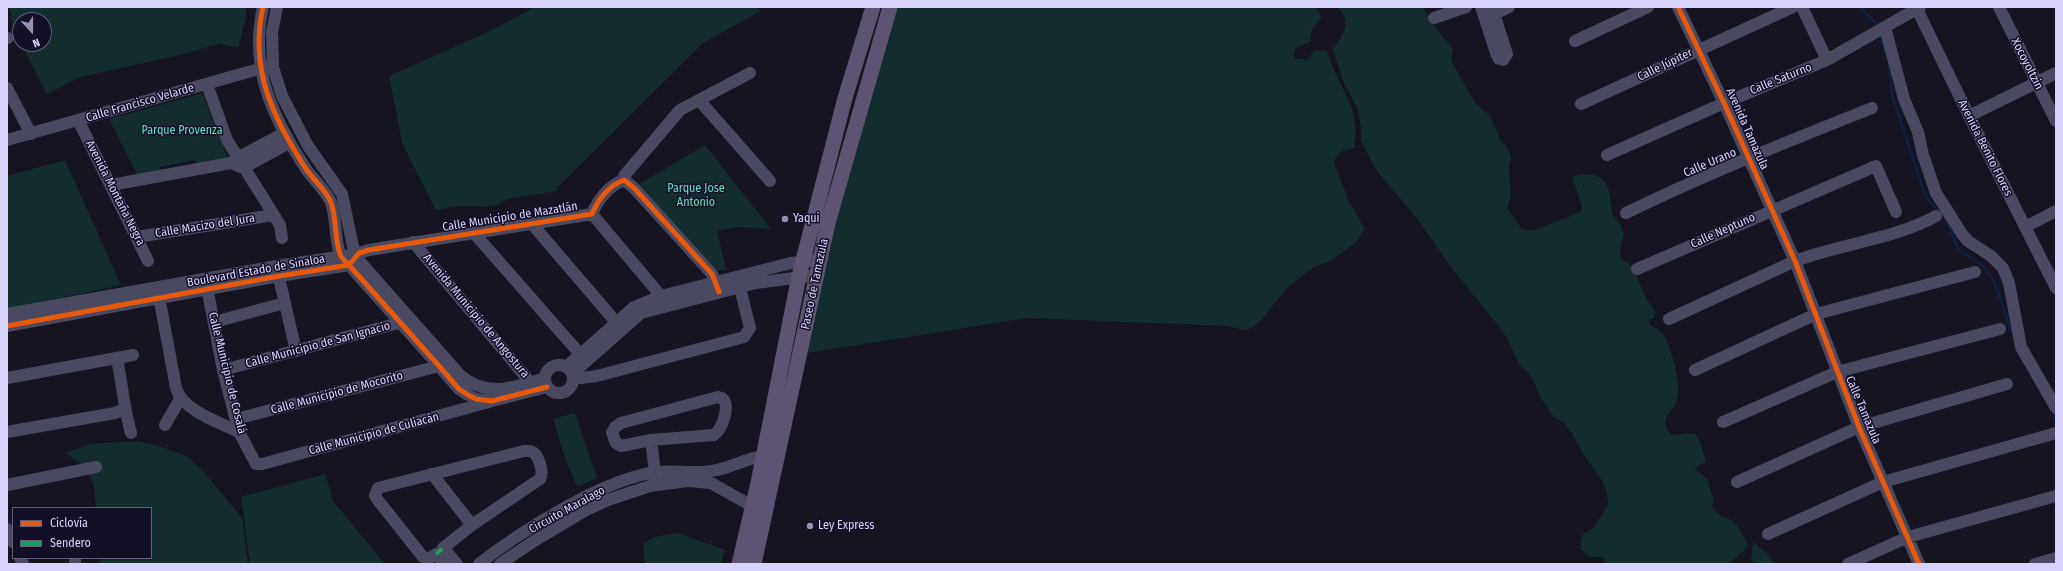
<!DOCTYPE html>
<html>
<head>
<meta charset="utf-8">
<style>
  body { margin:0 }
  #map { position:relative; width:2063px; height:571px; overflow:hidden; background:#161421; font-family:"Fira Sans Condensed",sans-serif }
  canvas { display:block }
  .frame { position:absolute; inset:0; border:8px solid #d9d4ff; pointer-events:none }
  .legend { position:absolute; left:12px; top:507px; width:140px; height:52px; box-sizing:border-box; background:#130f26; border:1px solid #625e7d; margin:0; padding:5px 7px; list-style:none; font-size:12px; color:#d9d4ff }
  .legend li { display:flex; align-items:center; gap:8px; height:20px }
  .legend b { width:20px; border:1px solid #625e7d }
  .north { position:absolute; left:12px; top:12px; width:40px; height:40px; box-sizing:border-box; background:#130f26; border:1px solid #625e7d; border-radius:50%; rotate:159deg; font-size:11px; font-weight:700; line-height:16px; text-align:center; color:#d9d4ff }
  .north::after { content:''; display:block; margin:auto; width:14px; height:18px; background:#9591b1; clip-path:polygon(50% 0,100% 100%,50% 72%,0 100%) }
</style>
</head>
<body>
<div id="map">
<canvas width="2063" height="571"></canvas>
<div class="frame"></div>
<ul class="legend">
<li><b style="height:5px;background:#e8590c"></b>Ciclovía</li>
<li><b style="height:5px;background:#1a9f57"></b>Sendero</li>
</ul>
<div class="north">N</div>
</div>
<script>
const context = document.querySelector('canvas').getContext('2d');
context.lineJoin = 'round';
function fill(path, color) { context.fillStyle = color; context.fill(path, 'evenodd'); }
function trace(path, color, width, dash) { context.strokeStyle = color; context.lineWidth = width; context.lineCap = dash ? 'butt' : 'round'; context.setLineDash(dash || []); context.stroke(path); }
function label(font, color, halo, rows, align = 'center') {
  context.font = font + ' "Fira Sans Condensed",sans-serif'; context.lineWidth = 3; context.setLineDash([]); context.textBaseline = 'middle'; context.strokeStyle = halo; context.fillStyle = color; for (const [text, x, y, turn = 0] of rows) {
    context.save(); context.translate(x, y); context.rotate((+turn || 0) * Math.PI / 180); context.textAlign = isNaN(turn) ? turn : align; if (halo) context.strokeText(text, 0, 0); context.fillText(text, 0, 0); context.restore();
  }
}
fill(new Path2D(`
  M 9,7 L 246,7 L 246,18 L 238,48 L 219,44 L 180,55 L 80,77 L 47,94 L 21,44 L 44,44 L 44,20 L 20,20 L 20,41 L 13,28 Z
  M 535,7 L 757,7 L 761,11 L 703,43 L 558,187 L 557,191 L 508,199 L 497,205 L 485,207 L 460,206 L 436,210 L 409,158 L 402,142 L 389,76 L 488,32 Z
  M 895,7 L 1315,7 L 1320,13 L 1321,19 L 1312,28 L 1310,42 L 1298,47 L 1294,51 L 1294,58 L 1307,60 L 1315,50 L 1327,51 C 1337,87 1362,106 1354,148 C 1344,150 1338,151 1334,162 L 1349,202 L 1365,229 L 1355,243 L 1332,260 L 1314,267 L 1287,288 L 1262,319 L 1252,328 L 1246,330 L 1227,326 L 1027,318 L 801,354 L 821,259 Z
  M 1337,7 L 1423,7 L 1433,24 L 1453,49 L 1451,60 L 1454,66 L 1476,104 L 1490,116 L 1500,139 L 1508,149 L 1511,157 L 1509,170 L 1511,196 L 1507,208 L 1521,228 L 1533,231 L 1580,212 L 1582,207 L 1572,177 C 1606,167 1610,185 1612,214 C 1636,239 1614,241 1622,260 C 1637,265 1638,284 1645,296 C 1648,302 1652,307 1656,312 L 1653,319 L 1649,319 L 1650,325 C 1654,327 1660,330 1663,334 C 1671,345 1682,386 1677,400 C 1671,415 1658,418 1671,435 L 1695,433 L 1701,444 L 1706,462 L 1694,468 L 1708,480 L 1709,486 L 1714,500 L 1712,506 C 1716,514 1721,515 1729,519 C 1737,523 1746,537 1747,545 L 1744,551 L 1728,564 L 1606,564 L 1603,557 L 1589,557 L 1580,548 L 1582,535 L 1594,527 L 1608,505 L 1607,493 L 1602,480 L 1585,457 L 1572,433 L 1564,423 L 1553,416 L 1541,398 L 1530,374 L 1520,366 L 1508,340 L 1501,329 L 1450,266 L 1419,221 L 1376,170 L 1361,141 L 1361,128 L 1358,110 L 1343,81 L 1333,49 C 1343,36 1353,21 1337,7 Z
  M 203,93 L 214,125 L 228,158 L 197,165 L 195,160 L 160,167 L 161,172 L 138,177 L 109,119 Z
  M 705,145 L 771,229 L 735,227 L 717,231 L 726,270 L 712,270 L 634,187 Z
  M 65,160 L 121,285 L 7,309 L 7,176 Z
  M 575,413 L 597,478 L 577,487 L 567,463 L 553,419 Z
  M 137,441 L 156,445 L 188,457 L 203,471 L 242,518 L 248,564 L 100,564 L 100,558 L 151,558 L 151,508 L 96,508 L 94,486 L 87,468 L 65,453 L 90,444 Z
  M 325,474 L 333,501 L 385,564 L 250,564 L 241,497 Z
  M 678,533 L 725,550 L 721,564 L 645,564 L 643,544 L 653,537 Z
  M 1753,542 L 1768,554 L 1775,564 L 1756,564 L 1751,559 Z`), '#132c2d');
trace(new Path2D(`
  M 1859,7 L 1875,22 L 1877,28
  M 1879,35 L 1887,56
  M 1889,65 L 1892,95 L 1924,192 L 1931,203 L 1945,217 L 1958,249 L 1984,267 L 1994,281 L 2012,333
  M 2053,411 L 2056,422`), '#0d2144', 2.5);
trace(new Path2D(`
  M 263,7 C 249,69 273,118 306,169 C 313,179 324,189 330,200 C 337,216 334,237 340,254 C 341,258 346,262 349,265 L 359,253 L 369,250 L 592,214 C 597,201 609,185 624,180 L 634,188 L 712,274 L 719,292
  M 277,7 L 272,32 L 273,67 L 282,96 L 308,146 L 342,194 L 355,256
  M 1481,7 L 1496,53 L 1499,59 L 1503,60 L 1507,54 L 1492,7
  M 1678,7 L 1724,103 L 1795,261 L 1859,427 L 1919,564
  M 1802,7 L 1827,60
  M 1916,7 L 1969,116 L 2056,288
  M 1999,7 L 2056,121
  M 1495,14 L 1509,7
  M 1434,18 L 1466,7
  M 1885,27 L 1904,99 L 1918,132 L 1923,155 L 1936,193 L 1962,234 L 1968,241 L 1991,256 L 2003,268 L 2009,283 L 2021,347 L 2056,408
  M 7,38 L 8,38
  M 1575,41 L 1648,7
  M 7,88 L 31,134
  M 209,90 L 227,140 L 280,225 L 282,238
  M 699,100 L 770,181
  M 1581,104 L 1793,7
  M 1969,116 L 2056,73
  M 81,126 L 148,261
  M 284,133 L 237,158 L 231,163 L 243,168 L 289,143
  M 7,140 L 273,65
  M 1607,155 L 1724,103 L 1827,60 L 1920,7
  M 624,180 L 624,176 L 680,110 L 750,73
  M 111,185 L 231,163
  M 1626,213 C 1706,174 1789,141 1872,108
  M 592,214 L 661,296 L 664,303
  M 532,224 L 621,328
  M 2025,227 L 2056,211
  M 474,233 L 580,354
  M 137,237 L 273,215
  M 413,242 L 535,388
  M 277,269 L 296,351
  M 1637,269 L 1876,166 L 1896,212
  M 206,282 L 223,370 L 239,432 L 256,464 L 262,464 L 489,402
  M 158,291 L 176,388 C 183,411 219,422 239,432
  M 7,314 L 277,266 L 351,255 L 355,256 L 460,375 C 486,398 515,388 545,378
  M 1669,319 L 1795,261 C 1840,244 1895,239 1936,216
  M 214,322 L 285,303
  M 7,326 L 279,276 L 349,265 L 439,366 L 459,389 L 468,395 L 476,399 L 492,401 L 547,387
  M 117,358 C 122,384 124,408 131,433
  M545 379a14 14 0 1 1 28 0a14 14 0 1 1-28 0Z
  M 566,367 L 634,307 L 661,296 L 791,263 L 819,260
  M 223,370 L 406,321
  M 1695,370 L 1816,314 L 1975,272
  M 572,374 L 641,313 L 756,283 L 816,275
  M 7,378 L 133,355
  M 573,379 L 597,376 L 744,337 L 750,328 L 738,280
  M 718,397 L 722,398 C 731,406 722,429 714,435 L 651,440 L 621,446 L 616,443 L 612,433 L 615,427 L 621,423 Z
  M 236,419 L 439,366
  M 1723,422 L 1837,372 L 2000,329
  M 165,425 L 180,399
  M 7,432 L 115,413 L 124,409
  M 651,440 L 656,480
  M 432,474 L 472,525
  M 1737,482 L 1859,427 L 2007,384
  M 7,485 L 96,467
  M 7,529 L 13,542
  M 1768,534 L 1883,482 L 2056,433
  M 20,558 L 23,564
  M 75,564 L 75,558
  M 445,564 L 436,554 L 428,559 L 423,557 L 377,499 L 375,495 L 378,488 L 524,451 C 528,451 531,450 534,453 C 539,457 544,473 540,479 L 472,525 L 443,548 L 457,564
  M 479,564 C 521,531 598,483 650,473 C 672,469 695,475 717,470 C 733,467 747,458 763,456 L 769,461
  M 500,564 L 534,541 L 586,510 L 608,500 L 650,486 L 687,481 L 711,483 L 759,510
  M 1848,564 L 1908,537 L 2056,496
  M 2035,564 L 2056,558`), '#4a4962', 12);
trace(new Path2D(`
  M 739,564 L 758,483 L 799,276 L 845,98 L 873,7
  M 754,564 L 828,223 L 890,7`), '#5e5373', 15);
trace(new Path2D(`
  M 436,554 L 443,548`), '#1a9f57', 4, [8, 4]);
trace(new Path2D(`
  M 263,7 C 249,69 273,118 306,169 C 313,179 324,189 330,200 C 337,216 334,237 340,254 C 341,258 346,262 349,265 L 359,253 L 369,250 L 592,214 C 597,201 609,185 624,180 L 634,188 L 712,274 L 719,292
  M 1678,7 L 1724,103 L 1795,261 L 1859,427 L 1919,564
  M 7,326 L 279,276 L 349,265 L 439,366 L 459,389 L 468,395 L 476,399 L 492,401 L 547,387`), '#e8590c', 5);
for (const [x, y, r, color] of [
  [785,219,4,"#9591b1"],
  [810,526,4,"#9591b1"]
]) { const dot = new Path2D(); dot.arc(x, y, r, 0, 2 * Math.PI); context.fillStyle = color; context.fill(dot); trace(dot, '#130f26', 1.5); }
label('12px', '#d9d4ff', '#130f26', [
  ["Xocoyoltzin",2027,64,63],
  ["Calle Júpiter",1665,65,-26],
  ["Calle Saturno",1781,79,-22],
  ["Calle Francisco Velarde",140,103,-16],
  ["Avenida Tamazula",1747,129,66],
  ["Avenida Benito Flores",1985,148,63],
  ["Calle Urano",1710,163,-23],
  ["Avenida Montaña Negra",115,193,63],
  ["Calle Municipio de Mazatlán",510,217,-9],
  ["Calle Macizo del Jura",205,226,-9],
  ["Calle Neptuno",1723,231,-24],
  ["Boulevard Estado de Sinaloa",256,271,-10],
  ["Paseo de Tamazula",815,284,-78],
  ["Avenida Municipio de Angostura",476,316,50],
  ["Calle Municipio de San Ignacio",318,345,-15],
  ["Calle Municipio de Cosalá",227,373,76],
  ["Calle Municipio de Mocorito",337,393,-15],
  ["Calle Tamazula",1863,410,67],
  ["Calle Municipio de Culiacán",374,434,-15],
  ["Circuito Maralago",567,510,-29]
]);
label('12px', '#5fe0c0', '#130f26', [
  ["Parque Provenza",182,131],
  ["Parque Jose",696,189],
  ["Antonio",696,203]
]);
label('12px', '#d9d4ff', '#130f26', [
  ["Yaqui",793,219],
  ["Ley Express",818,526]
], 'left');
</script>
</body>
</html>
